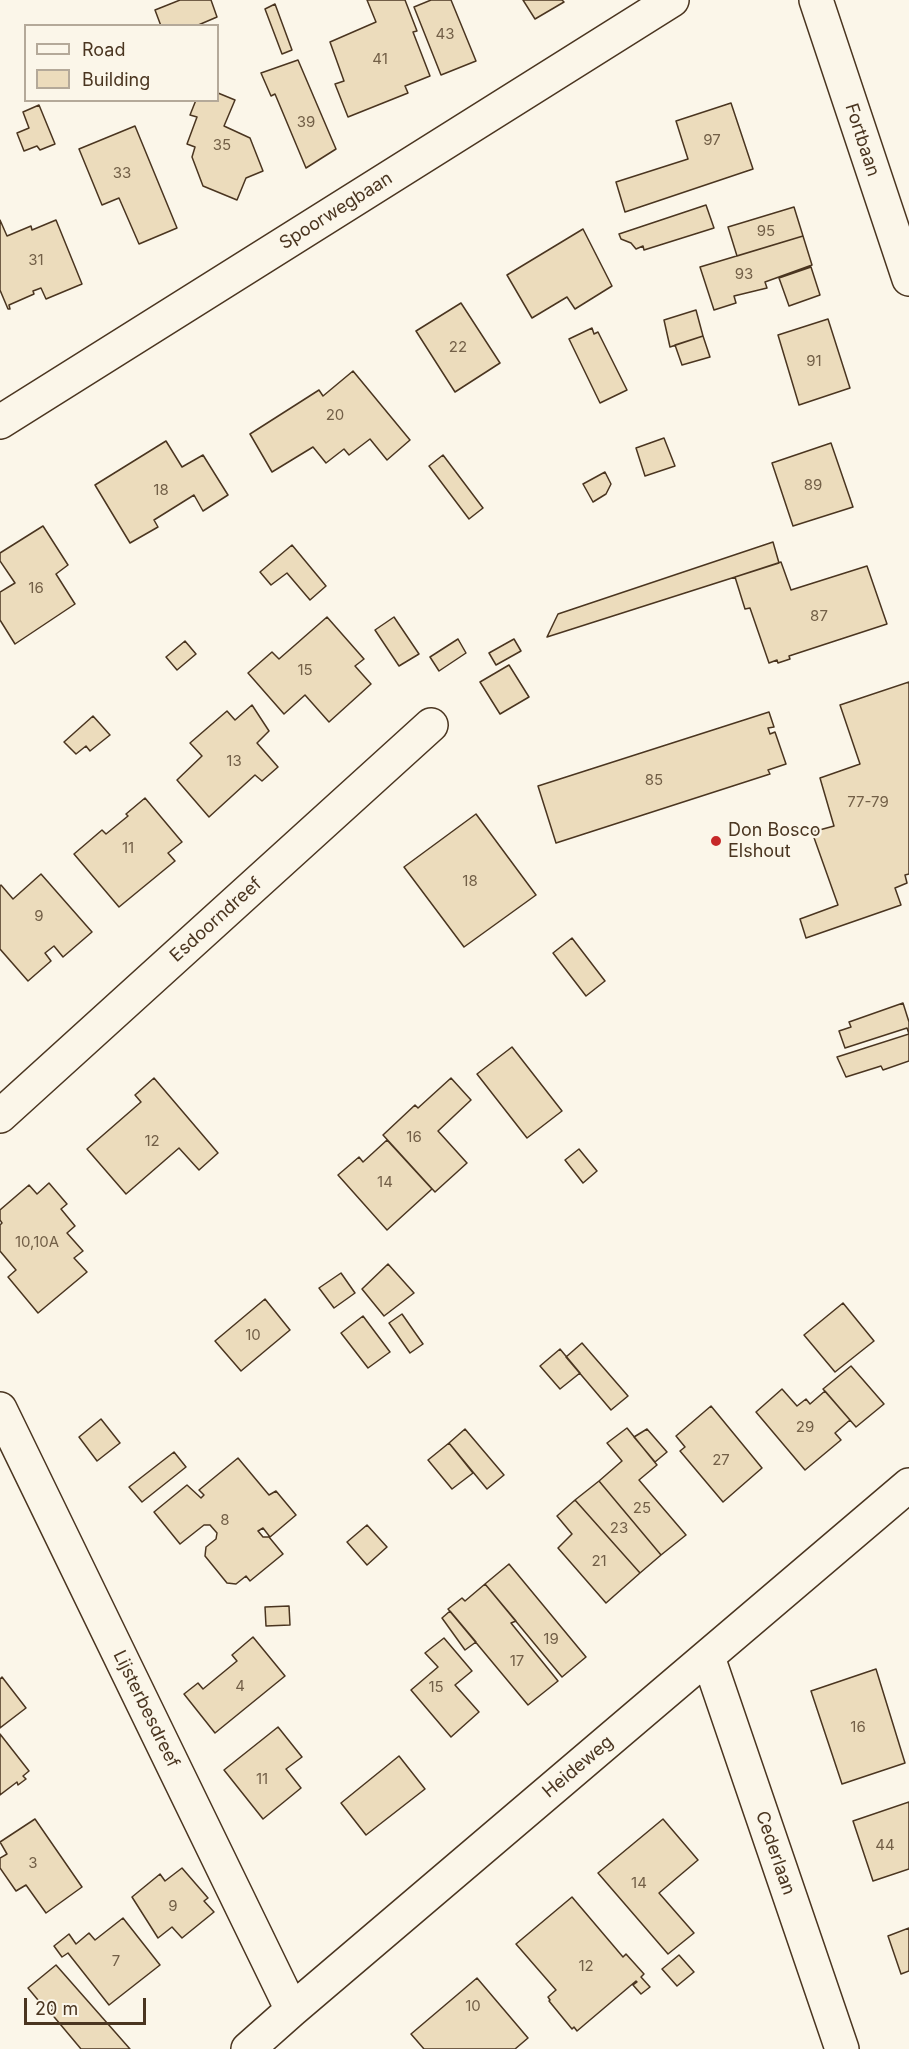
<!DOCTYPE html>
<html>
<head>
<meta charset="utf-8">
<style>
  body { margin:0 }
  #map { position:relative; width:909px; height:2049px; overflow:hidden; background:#fbf6e9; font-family:Inter,sans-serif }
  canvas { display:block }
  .legend { position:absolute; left:24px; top:24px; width:195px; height:78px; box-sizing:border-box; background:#fbf6e9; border:2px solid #b4a999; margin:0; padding:8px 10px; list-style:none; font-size:18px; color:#4a3520 }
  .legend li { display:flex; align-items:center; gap:12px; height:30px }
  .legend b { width:30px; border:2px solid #b4a999 }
  .scale { position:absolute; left:24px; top:1998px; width:122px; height:27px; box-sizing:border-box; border:3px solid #4a3520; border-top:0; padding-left:8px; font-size:18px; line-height:21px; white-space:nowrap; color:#4a3520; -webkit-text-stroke:4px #fbf6e9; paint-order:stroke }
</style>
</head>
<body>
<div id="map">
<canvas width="909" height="2049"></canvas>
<ul class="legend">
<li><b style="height:8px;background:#fbf6e9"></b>Road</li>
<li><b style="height:16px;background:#ecdcbc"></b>Building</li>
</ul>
<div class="scale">20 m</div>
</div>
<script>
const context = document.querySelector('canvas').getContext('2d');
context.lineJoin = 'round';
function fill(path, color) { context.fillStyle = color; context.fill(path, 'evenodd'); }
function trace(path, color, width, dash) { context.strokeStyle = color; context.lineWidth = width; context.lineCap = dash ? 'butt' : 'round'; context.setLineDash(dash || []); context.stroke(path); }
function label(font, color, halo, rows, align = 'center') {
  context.font = font + ' Inter,sans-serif'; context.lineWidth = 4.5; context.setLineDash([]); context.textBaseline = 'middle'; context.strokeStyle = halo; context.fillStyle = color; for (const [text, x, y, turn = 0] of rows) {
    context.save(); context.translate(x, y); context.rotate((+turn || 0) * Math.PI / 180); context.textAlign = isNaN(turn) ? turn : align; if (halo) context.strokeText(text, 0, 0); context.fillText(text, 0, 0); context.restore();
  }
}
const building = new Path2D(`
  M 180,0 L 211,0 L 217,17 L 196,26 L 161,26 L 155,10 Z
  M 367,0 L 405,0 L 417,31 L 413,32 L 430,76 L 405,86 L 408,93 L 348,117 L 335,84 L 344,81 L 330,42 L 376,22 Z
  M 431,0 L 451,0 L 476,61 L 441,75 L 414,7 Z
  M 523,0 L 562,0 L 564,2 L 535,19 Z
  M 275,4 L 292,50 L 282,54 L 265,9 Z
  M 298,60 L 336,149 L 306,168 L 275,94 L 271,96 L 261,73 Z
  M 218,93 L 235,100 L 224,126 L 250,138 L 263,171 L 246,178 L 237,200 L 203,186 L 192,157 L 195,147 L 187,144 L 197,117 L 190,115 L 196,100 L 218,100 Z
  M 731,103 L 753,169 L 625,212 L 616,182 L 688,159 L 676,121 Z
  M 39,105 L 55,144 L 40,150 L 37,146 L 24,151 L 17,133 L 29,128 L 23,112 Z
  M 135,126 L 177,228 L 139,244 L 119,198 L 102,205 L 79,149 Z
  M 706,205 L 714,228 L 644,250 L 643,246 L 636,249 L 631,243 L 621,239 L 619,234 Z
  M 794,207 L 803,236 L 737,256 L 728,227 Z
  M 0,220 L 7,236 L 31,226 L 32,230 L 56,220 L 82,284 L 46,299 L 41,288 L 33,291 L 34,294 L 9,305 L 10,309 L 8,309 L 0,290 Z
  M 583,229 L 612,286 L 575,309 L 567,297 L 532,318 L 507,275 Z
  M 803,236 L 812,265 L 765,282 L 767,288 L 734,296 L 736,303 L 714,310 L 700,267 Z
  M 811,267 L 820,295 L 789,306 L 779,278 Z
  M 461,303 L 500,363 L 455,392 L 416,331 Z
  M 696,310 L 703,336 L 670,347 L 664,320 Z
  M 828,319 L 850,388 L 799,405 L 778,335 Z
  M 592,328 L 594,334 L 598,332 L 627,390 L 600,403 L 569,339 Z
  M 703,336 L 710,357 L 682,365 L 675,345 Z
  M 353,371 L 410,440 L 387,460 L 370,439 L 349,455 L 344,449 L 326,463 L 313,447 L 272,472 L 250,434 L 319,390 L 323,396 Z
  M 664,438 L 675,466 L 645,476 L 636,448 Z
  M 166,441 L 182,467 L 203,455 L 228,495 L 203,511 L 194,495 L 154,520 L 158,527 L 130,543 L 95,485 Z
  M 831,443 L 853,507 L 793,526 L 772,463 Z
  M 443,455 L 483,508 L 469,519 L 429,466 Z
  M 605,472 L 611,484 L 606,494 L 593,502 L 583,484 Z
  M 43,526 L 68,565 L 56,574 L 75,604 L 15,644 L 0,620 L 0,592 L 15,583 L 0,561 L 0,553 Z
  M 773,542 L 779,563 L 547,637 L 558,614 Z
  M 292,545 L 326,586 L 310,600 L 287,573 L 271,585 L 260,572 Z
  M 781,562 L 791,590 L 867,566 L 887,624 L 789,656 L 790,659 L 778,663 L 777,660 L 769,663 L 750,608 L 745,609 L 735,577 Z
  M 327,617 L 364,659 L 355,666 L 371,684 L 329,722 L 305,695 L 284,714 L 248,673 L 272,652 L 279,659 Z
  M 394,617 L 419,654 L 399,666 L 375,630 Z
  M 458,639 L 466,653 L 439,671 L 430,657 Z
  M 514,639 L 521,651 L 496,665 L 489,653 Z
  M 185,641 L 196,654 L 177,670 L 166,657 Z
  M 509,665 L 529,697 L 500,714 L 480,682 Z
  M 909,682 L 909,874 L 905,875 L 907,883 L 895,888 L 901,905 L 806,938 L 800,919 L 838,905 L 812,832 L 834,826 L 820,778 L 860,764 L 840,705 Z
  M 252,705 L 269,731 L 257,743 L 278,767 L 262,781 L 255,775 L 209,817 L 177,780 L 202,756 L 190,743 L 227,711 L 235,720 Z
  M 769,712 L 774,727 L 768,728 L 770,734 L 775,732 L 786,764 L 768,770 L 770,774 L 556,843 L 538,786 Z
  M 93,716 L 110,735 L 90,751 L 86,746 L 76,754 L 64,742 Z
  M 145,798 L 182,842 L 168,853 L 175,861 L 119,907 L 74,854 L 102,830 L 106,834 L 128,816 L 126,814 Z
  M 476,814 L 536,895 L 464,947 L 404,867 Z
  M 41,874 L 92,932 L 63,957 L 54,946 L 45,953 L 51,961 L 28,981 L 0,949 L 0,886 L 1,885 L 13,899 Z
  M 572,938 L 605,981 L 586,996 L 553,953 Z
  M 903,1003 L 909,1022 L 909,1034 L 907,1028 L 845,1048 L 839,1031 L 851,1027 L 849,1022 Z
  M 909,1034 L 909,1061 L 883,1070 L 881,1066 L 846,1077 L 837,1057 Z
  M 512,1047 L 562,1111 L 527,1138 L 477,1074 Z
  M 154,1078 L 218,1153 L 199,1170 L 179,1148 L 126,1194 L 87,1149 L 141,1102 L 135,1095 Z
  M 451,1078 L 471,1100 L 438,1131 L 467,1163 L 435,1192 L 383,1135 L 415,1105 L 418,1108 Z
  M 387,1140 L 432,1189 L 387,1230 L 338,1175 L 359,1157 L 363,1162 Z
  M 579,1149 L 597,1171 L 583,1183 L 565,1160 Z
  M 49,1183 L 67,1204 L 61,1209 L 75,1226 L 67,1233 L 83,1251 L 74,1258 L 87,1272 L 38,1313 L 8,1277 L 16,1270 L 0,1251 L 0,1225 L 2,1223 L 0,1220 L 0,1210 L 29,1185 L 37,1194 Z
  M 388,1264 L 414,1293 L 384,1316 L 362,1289 Z
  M 341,1273 L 355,1293 L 334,1308 L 319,1288 Z
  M 265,1299 L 290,1330 L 241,1371 L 215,1341 Z
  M 843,1303 L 874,1341 L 835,1372 L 804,1335 Z
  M 402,1314 L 423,1344 L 410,1353 L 389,1323 Z
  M 363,1316 L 390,1352 L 368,1368 L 341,1333 Z
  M 582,1343 L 628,1396 L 611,1410 L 566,1357 Z
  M 560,1349 L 580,1373 L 560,1389 L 540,1366 Z
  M 851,1366 L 884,1404 L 856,1427 L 823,1389 Z
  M 782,1389 L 797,1406 L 806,1399 L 810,1404 L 825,1391 L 850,1420 L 835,1433 L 841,1440 L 805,1470 L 756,1412 Z
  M 711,1406 L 762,1468 L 723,1502 L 680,1451 L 685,1447 L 676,1436 Z
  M 101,1419 L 120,1443 L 97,1461 L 79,1437 Z
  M 627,1428 L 657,1465 L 639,1480 L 686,1535 L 661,1555 L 599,1481 L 622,1461 L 607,1443 Z
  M 465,1429 L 504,1475 L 487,1489 L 449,1443 Z
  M 647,1429 L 667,1452 L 655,1462 L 634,1437 Z
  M 449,1443 L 473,1473 L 452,1489 L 428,1460 Z
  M 174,1452 L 186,1467 L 142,1502 L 129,1487 Z
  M 238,1458 L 269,1495 L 276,1491 L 296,1515 L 270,1537 L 263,1528 L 258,1531 L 263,1537 L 269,1537 L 283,1554 L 250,1581 L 246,1576 L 236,1584 L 227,1583 L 205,1556 L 206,1547 L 216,1539 L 217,1533 L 210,1525 L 204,1525 L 180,1544 L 154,1512 L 187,1485 L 201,1498 L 204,1495 L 199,1490 Z
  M 599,1481 L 661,1555 L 640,1573 L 575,1500 Z
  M 575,1500 L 640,1573 L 606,1603 L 558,1548 L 572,1534 L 557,1516 Z
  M 367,1525 L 387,1547 L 367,1565 L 347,1542 Z
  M 509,1564 L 586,1657 L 562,1677 L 485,1584 Z
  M 485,1584 L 516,1621 L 511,1623 L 558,1681 L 528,1705 L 448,1609 L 462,1598 L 465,1601 Z
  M 289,1606 L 290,1625 L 266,1626 L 265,1607 Z
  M 450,1611 L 476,1642 L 465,1650 L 442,1618 Z
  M 253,1637 L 285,1676 L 215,1733 L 184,1694 L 198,1683 L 203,1689 L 237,1661 L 232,1655 Z
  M 444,1638 L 472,1671 L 455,1685 L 479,1712 L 451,1737 L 411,1690 L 438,1667 L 425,1653 Z
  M 876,1669 L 905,1763 L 842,1784 L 811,1691 Z
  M 2,1677 L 26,1708 L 0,1728 L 0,1679 Z
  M 278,1727 L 302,1757 L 286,1769 L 301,1788 L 263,1819 L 224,1770 Z
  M 0,1734 L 29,1771 L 23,1776 L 26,1779 L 18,1785 L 17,1782 L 0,1795 Z
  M 399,1756 L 425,1789 L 366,1835 L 341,1803 Z
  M 909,1802 L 909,1869 L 873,1881 L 853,1821 Z
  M 35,1819 L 82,1887 L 46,1913 L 26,1885 L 16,1891 L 0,1868 L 0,1858 L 7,1854 L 0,1842 Z
  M 663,1819 L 698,1860 L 659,1893 L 694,1933 L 668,1954 L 598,1873 Z
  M 182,1868 L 208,1898 L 204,1901 L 214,1912 L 182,1938 L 172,1927 L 158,1938 L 132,1897 L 160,1874 L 165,1881 Z
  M 572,1897 L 623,1957 L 626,1954 L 644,1974 L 641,1977 L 650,1987 L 641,1994 L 633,1985 L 637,1982 L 636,1981 L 577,2031 L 574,2027 L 572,2029 L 549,2001 L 550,2000 L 548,1997 L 556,1990 L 516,1944 Z
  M 123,1918 L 160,1965 L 109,2005 L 68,1953 L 62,1957 L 54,1946 L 69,1934 L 76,1944 L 89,1933 L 95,1940 Z
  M 909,1928 L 909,1971 L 901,1974 L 888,1936 Z
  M 679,1955 L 694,1972 L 677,1986 L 662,1969 Z
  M 56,1965 L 130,2049 L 81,2049 L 50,2012 L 54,2008 L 49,2002 L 43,2006 L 28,1988 Z
  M 477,1978 L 528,2038 L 515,2049 L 424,2049 L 411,2034 Z`);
fill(building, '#ecdcbc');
trace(building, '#4a3520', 1.5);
const minor = new Path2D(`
  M 816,0 L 909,279
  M 0,422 L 672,0
  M 0,1116 L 431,725
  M 0,1409 L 292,2010
  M 708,1657 L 842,2049
  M 248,2049 L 292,2010 L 909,1485`);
trace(minor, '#4a3520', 36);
trace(minor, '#fbf6e9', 33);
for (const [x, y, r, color] of [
  [716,841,6,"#c62828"]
]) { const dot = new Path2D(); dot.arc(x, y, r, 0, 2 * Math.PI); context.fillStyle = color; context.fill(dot); trace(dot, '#fbf6e9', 2); }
label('15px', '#725f47', null, [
  ["43",445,34],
  ["41",380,59],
  ["39",306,122],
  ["97",712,140],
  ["35",222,145],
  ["33",122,173],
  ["95",766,231],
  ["31",36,260],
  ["93",744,274],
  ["22",458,347],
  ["91",814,361],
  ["20",335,415],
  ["89",813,485],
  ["18",161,490],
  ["16",36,588],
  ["87",819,616],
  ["15",305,670],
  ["13",234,761],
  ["85",654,780],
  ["77-79",868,802],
  ["11",128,848],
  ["18",470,881],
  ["9",39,916],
  ["16",414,1137],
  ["12",152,1141],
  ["14",385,1182],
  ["10,10A",37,1242],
  ["10",253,1335],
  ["29",805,1427],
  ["27",721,1460],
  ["25",642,1508],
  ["8",225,1520],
  ["23",619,1528],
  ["21",599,1561],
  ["19",551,1639],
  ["17",517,1661],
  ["4",240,1686],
  ["15",436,1687],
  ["16",858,1727],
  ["11",262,1779],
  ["44",885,1845],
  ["3",33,1863],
  ["14",639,1883],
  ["9",173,1906],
  ["7",116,1961],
  ["12",586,1966],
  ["10",473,2006]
]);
label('18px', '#4a3520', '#fbf6e9', [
  ["Fortbaan",862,140,72],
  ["Spoorwegbaan",336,211,-32],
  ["Esdoorndreef",216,920,-42],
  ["Lijsterbesdreef",146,1709,64],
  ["Heideweg",578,1767,-40],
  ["Cederlaan",775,1853,71]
]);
label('18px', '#4a3520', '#fbf6e9', [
  ["Don Bosco",728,831],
  ["Elshout",728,852]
], 'left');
</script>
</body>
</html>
